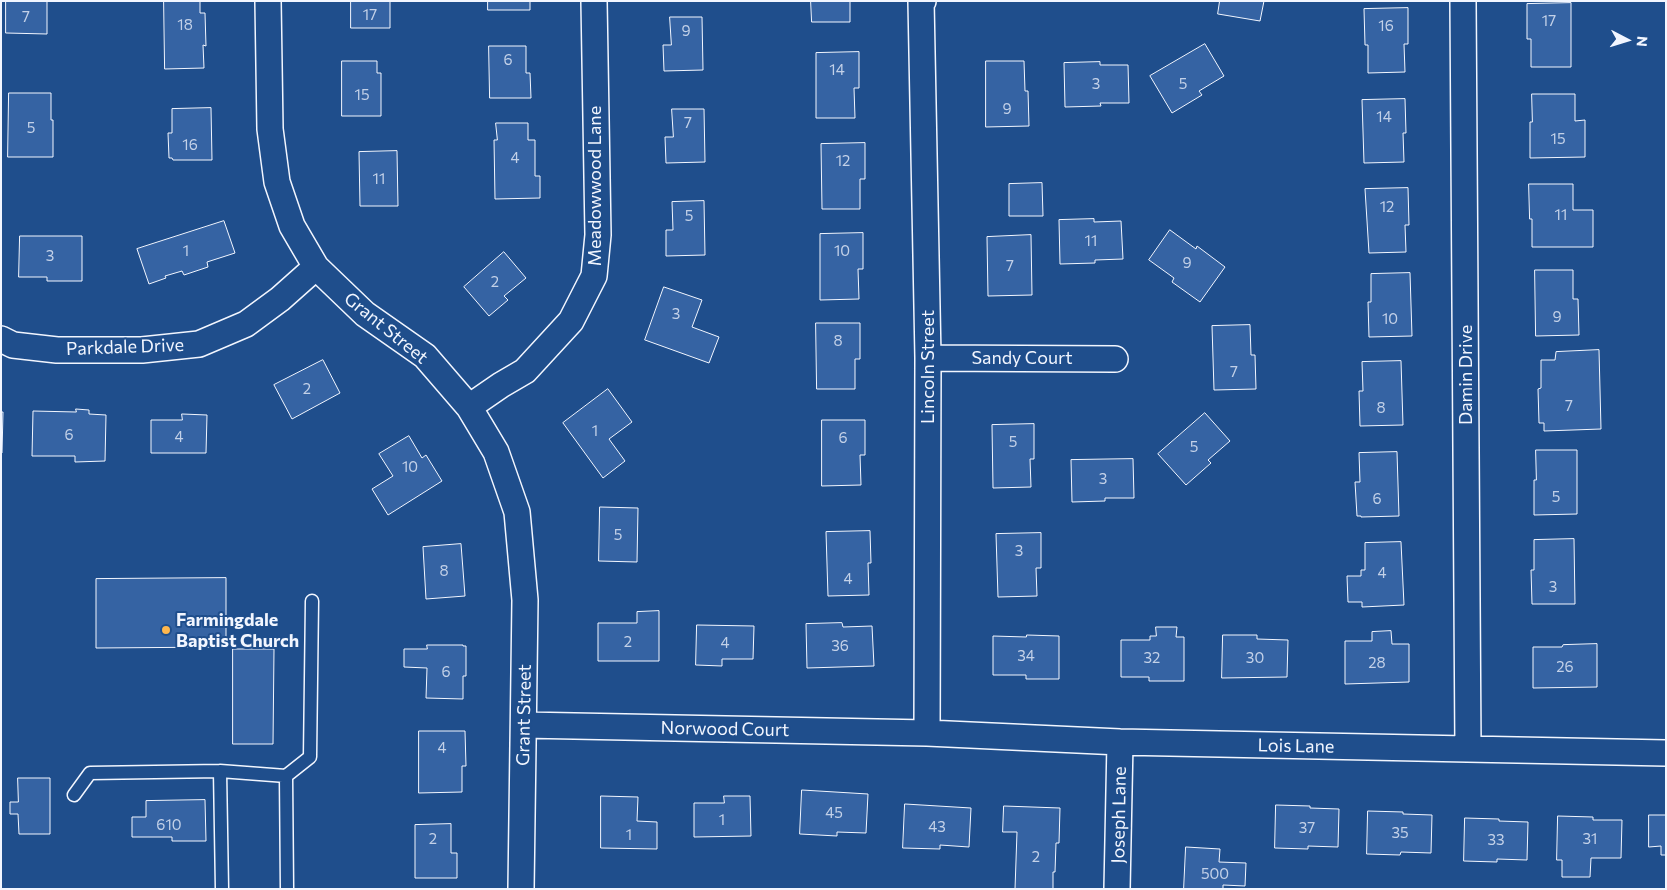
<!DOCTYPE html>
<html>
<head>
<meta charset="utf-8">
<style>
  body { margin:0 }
  #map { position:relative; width:1667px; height:890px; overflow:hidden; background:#1f4e8c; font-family:Commissioner,sans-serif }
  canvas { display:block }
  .frame { position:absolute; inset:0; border:2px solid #f2f6ff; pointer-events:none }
  .north { position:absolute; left:1602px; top:15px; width:50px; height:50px; -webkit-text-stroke:4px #1f4e8c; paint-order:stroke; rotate:95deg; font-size:14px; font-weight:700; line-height:20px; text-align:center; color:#f2f6ff }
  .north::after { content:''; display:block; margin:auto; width:18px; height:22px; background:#f2f6ff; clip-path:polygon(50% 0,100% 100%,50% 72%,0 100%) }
</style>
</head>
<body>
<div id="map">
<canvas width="1667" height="890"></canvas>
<div class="frame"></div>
<div class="north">N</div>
</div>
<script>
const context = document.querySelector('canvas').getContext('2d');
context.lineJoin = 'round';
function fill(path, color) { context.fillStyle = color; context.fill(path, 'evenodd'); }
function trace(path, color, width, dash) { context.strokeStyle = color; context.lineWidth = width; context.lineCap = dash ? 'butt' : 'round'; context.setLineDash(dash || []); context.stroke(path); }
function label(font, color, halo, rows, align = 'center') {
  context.font = font + ' Commissioner,sans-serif'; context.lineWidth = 4; context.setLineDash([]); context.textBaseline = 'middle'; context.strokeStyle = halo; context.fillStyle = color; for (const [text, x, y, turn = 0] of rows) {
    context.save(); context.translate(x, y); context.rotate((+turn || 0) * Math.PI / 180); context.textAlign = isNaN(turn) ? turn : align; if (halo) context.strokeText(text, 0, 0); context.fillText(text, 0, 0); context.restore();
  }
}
const building = new Path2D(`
  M 6,1 L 47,1 L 47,34 L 6,33 Z
  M 164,1 L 200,1 L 200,13 L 205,13 L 206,46 L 203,45 L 204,68 L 165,69 Z
  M 351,1 L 390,1 L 390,28 L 351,28 Z
  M 488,1 L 530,1 L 530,10 L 488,10 Z
  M 811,1 L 850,1 L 850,22 L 812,22 Z
  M 1220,1 L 1264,1 L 1260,21 L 1218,14 Z
  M 1571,3 L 1571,67 L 1531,67 L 1531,39 L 1527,39 L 1527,4 Z
  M 1408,8 L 1408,44 L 1404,44 L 1405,72 L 1368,73 L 1368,45 L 1365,45 L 1364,9 Z
  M 670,17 L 702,17 L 703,70 L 664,71 L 663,45 L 671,45 Z
  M 1205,44 L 1224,76 L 1199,91 L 1202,95 L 1172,113 L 1150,76 Z
  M 489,46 L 526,46 L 526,73 L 530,73 L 531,98 L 490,98 Z
  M 859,52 L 859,88 L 854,88 L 855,118 L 816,118 L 816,53 Z
  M 342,61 L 377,61 L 377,73 L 381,73 L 381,116 L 342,116 Z
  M 986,61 L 1024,61 L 1025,91 L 1028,91 L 1029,126 L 986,127 Z
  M 1100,62 L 1100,65 L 1128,65 L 1129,103 L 1100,103 L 1101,106 L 1065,107 L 1064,63 Z
  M 9,93 L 51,93 L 51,120 L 53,120 L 53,157 L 8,157 Z
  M 1532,94 L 1575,94 L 1575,121 L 1585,120 L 1585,157 L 1530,158 L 1530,122 L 1532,122 Z
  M 1405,99 L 1406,133 L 1403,133 L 1404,162 L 1364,163 L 1362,100 Z
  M 211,108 L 212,160 L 173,160 L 172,158 L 169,158 L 168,133 L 172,133 L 172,109 Z
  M 672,109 L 704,109 L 705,162 L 666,163 L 665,137 L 673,137 Z
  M 496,123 L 528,123 L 528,140 L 535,140 L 535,176 L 540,176 L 540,198 L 495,199 L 494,140 L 497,140 Z
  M 865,143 L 865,179 L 860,179 L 860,209 L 822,209 L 821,144 Z
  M 397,151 L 398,206 L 360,206 L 359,152 Z
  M 1042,183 L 1043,216 L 1009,216 L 1009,184 Z
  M 1529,184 L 1573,184 L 1573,210 L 1593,210 L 1593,247 L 1532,247 L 1532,219 L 1530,219 Z
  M 1408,188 L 1409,225 L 1405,225 L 1406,252 L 1369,253 L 1365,189 Z
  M 704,201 L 705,255 L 666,256 L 666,230 L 673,230 L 672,202 Z
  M 1094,219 L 1094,222 L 1121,221 L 1123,259 L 1095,260 L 1095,263 L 1060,264 L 1059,220 Z
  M 224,221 L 235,253 L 207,262 L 208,267 L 184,275 L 182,271 L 165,276 L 166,278 L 149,284 L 137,249 Z
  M 1170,230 L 1196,249 L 1197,246 L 1225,267 L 1200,302 L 1172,282 L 1174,278 L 1149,260 Z
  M 863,233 L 863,269 L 858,269 L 859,299 L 820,300 L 820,234 Z
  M 1031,235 L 1032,295 L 988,296 L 987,237 Z
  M 20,236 L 82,236 L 82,281 L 47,281 L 47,277 L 19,277 Z
  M 504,252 L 526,278 L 504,296 L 508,300 L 489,316 L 464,287 Z
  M 1535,270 L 1573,270 L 1573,299 L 1578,299 L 1579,335 L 1536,336 Z
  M 1410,273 L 1412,336 L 1369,337 L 1368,302 L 1371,302 L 1371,274 Z
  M 664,287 L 702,300 L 692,327 L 719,337 L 709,363 L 645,340 Z
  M 816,323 L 860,323 L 860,359 L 855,359 L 855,389 L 817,389 Z
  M 1250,325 L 1251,355 L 1255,355 L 1256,389 L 1214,390 L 1212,326 Z
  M 1599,350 L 1601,429 L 1544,431 L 1544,423 L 1539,423 L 1538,389 L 1541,388 L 1541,360 L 1555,360 L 1556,352 Z
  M 323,360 L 340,393 L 292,419 L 274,385 Z
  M 1401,361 L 1403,425 L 1360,426 L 1359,391 L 1363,391 L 1362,362 Z
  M 608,389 L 632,422 L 609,439 L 625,461 L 603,478 L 563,423 Z
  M 76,409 L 89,410 L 89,414 L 106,415 L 105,461 L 75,462 L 75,456 L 32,456 L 33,411 L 76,412 Z
  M 1,412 L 3,412 L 2,453 L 1,453 Z
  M 1205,413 L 1230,441 L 1208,460 L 1211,463 L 1186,485 L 1158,454 Z
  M 182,414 L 207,415 L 206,453 L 151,453 L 151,420 L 182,420 Z
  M 822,420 L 865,420 L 865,455 L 860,455 L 861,485 L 822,486 Z
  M 1034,424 L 1034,459 L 1030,459 L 1031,487 L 993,488 L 992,425 Z
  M 409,436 L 422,458 L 426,455 L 442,481 L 388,515 L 372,489 L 393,476 L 379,454 Z
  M 1536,450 L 1577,450 L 1577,514 L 1534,515 L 1534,480 L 1536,480 Z
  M 1397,452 L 1399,516 L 1361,517 L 1361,516 L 1357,516 L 1355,482 L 1360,482 L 1359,453 Z
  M 1133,459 L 1134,498 L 1105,498 L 1105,501 L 1072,502 L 1071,460 Z
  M 600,507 L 638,508 L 637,562 L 599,561 Z
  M 870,531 L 871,563 L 868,563 L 869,595 L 828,596 L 826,532 Z
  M 1041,533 L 1041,568 L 1036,568 L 1037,596 L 998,597 L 996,534 Z
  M 1574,539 L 1575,604 L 1532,604 L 1531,570 L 1534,570 L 1534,540 Z
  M 1401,542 L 1404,605 L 1362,607 L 1362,602 L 1348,602 L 1347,576 L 1361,576 L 1361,570 L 1365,570 L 1365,543 Z
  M 461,544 L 465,596 L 426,599 L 423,547 Z
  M 226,578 L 226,647 L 96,648 L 96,579 Z
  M 659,611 L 659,661 L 598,661 L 598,623 L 637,623 L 637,612 Z
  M 842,623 L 843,627 L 872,626 L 874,666 L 807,668 L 806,624 Z
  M 697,625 L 754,626 L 753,659 L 722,659 L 722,666 L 696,665 Z
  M 1156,627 L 1177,627 L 1176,637 L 1184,637 L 1184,681 L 1149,681 L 1149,677 L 1121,677 L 1121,640 L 1150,640 L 1150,636 L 1156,636 Z
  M 1391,631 L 1392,644 L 1409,644 L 1409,682 L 1345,684 L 1345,641 L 1372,641 L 1372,632 Z
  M 1027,635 L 1059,636 L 1059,679 L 1026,679 L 1026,675 L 993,675 L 993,636 L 1026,637 Z
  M 1223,635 L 1257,635 L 1257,639 L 1288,640 L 1287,677 L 1222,678 Z
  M 1597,644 L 1597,687 L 1533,688 L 1533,647 L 1562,647 L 1563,645 Z
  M 427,645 L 463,645 L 463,646 L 466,646 L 466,676 L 463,676 L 463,699 L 426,698 L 427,668 L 404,667 L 404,649 L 427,649 Z
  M 233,649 L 274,649 L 273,744 L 233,744 Z
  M 419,731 L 465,731 L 466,766 L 462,766 L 462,792 L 419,793 Z
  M 18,778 L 50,778 L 50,834 L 19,834 L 18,814 L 10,814 L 10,802 L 18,802 Z
  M 802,790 L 868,794 L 866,833 L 837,832 L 837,836 L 800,834 Z
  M 601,796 L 638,797 L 637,821 L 657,822 L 657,849 L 601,848 Z
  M 724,796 L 750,796 L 751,836 L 694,837 L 694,803 L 724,803 Z
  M 205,800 L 206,841 L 172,841 L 172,837 L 132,837 L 132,817 L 146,817 L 146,801 Z
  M 905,804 L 971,808 L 969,847 L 940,845 L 940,849 L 903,848 Z
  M 1276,805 L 1310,806 L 1310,808 L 1339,809 L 1338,847 L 1308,846 L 1308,849 L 1275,848 Z
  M 1004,806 L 1060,808 L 1059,843 L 1056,843 L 1055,872 L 1053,872 L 1053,889 L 1015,889 L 1017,832 L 1003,832 Z
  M 1368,811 L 1403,812 L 1403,814 L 1432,815 L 1431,853 L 1401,852 L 1400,855 L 1367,854 Z
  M 1649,815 L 1666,815 L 1666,855 L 1661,855 L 1661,846 L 1649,847 Z
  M 1558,816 L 1593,817 L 1593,820 L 1622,820 L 1621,858 L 1591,858 L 1590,877 L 1562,877 L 1562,860 L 1557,860 Z
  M 1465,818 L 1499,819 L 1499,821 L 1528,822 L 1527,860 L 1497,859 L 1497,862 L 1464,861 Z
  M 451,824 L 451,853 L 457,853 L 457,878 L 415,878 L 415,825 Z
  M 1186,847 L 1220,849 L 1219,862 L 1246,863 L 1245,886 L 1223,885 L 1223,889 L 1184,889 Z`);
fill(building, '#3563a3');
trace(building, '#f2f6ff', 1);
const lane = new Path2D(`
  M 220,771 L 222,889
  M 286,776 L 287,889
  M 74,795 L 90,773 L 220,771 L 286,776 L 310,757 L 312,601`);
const street = new Path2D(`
  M 268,1 L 270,129 L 277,182 L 292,226 L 316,267 L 365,314 L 425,356 L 469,407 L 496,452 L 517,512 L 525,600 L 521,889
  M 923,1 L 921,1 L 928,358 L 927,733
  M 1463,1 L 1468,749
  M 1,339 L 13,345 L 57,350 L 142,350 L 199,344 L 246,324 L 280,299 L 316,267
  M 928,358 L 1115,359
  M 469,407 L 501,385 L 525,371 L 571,321 L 594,276 L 598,235 L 594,1
  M 524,725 L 927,733 L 1120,742 L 1666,753
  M 1117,889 L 1120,742`);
trace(lane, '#f2f6ff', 15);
trace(street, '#f2f6ff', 28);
trace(lane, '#1f4e8c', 12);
trace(street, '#1f4e8c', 25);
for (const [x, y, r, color] of [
  [166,630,5,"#ffb74d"]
]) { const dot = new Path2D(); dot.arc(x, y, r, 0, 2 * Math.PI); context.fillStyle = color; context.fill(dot); trace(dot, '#1f4e8c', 2); }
label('15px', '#c3d1e8', null, [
  ["17",370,15],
  ["7",26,17],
  ["17",1549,21],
  ["18",185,25],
  ["16",1386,26],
  ["9",686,31],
  ["6",508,60],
  ["14",837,70],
  ["3",1096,84],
  ["5",1183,84],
  ["15",362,95],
  ["9",1007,109],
  ["14",1384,117],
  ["7",688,123],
  ["5",31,128],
  ["15",1558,139],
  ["16",190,145],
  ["4",515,158],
  ["12",843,161],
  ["11",379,179],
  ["12",1387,207],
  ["11",1561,215],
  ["5",689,216],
  ["11",1091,241],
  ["1",186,251],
  ["10",842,251],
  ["3",50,256],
  ["9",1187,263],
  ["7",1010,266],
  ["2",495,282],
  ["3",676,314],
  ["9",1557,317],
  ["10",1390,319],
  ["8",838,341],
  ["7",1234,372],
  ["2",307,389],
  ["7",1569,406],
  ["8",1381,408],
  ["1",595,431],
  ["6",69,435],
  ["4",179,437],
  ["6",843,438],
  ["5",1013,442],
  ["5",1194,447],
  ["10",410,467],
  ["3",1103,479],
  ["5",1556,497],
  ["6",1377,499],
  ["5",618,535],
  ["3",1019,551],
  ["8",444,571],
  ["4",1382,573],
  ["4",848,579],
  ["3",1553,587],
  ["2",628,642],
  ["4",725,643],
  ["36",840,646],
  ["34",1026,656],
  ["32",1152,658],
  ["30",1255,658],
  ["28",1377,663],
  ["26",1565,667],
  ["6",446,672],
  ["4",442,748],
  ["45",834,813],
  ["1",722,820],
  ["610",169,825],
  ["43",937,827],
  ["37",1307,828],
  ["35",1400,833],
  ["1",629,835],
  ["2",433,839],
  ["31",1590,839],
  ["33",1496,840],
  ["2",1036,857],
  ["500",1215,874]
]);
label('18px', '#f2f6ff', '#1f4e8c', [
  ["Meadowwood Lane",595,186,-90],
  ["Grant Street",386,328,39],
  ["Parkdale Drive",125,347,-2],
  ["Sandy Court",1022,358],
  ["Lincoln Street",928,367,-90],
  ["Damin Drive",1466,375,-90],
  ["Grant Street",524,715,-89],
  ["Norwood Court",725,729,1],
  ["Lois Lane",1296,746,1],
  ["Joseph Lane",1119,815,-89]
]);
label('bold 18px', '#f2f6ff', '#1f4e8c', [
  ["Farmingdale",176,620],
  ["Baptist Church",176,641]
], 'left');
</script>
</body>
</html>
